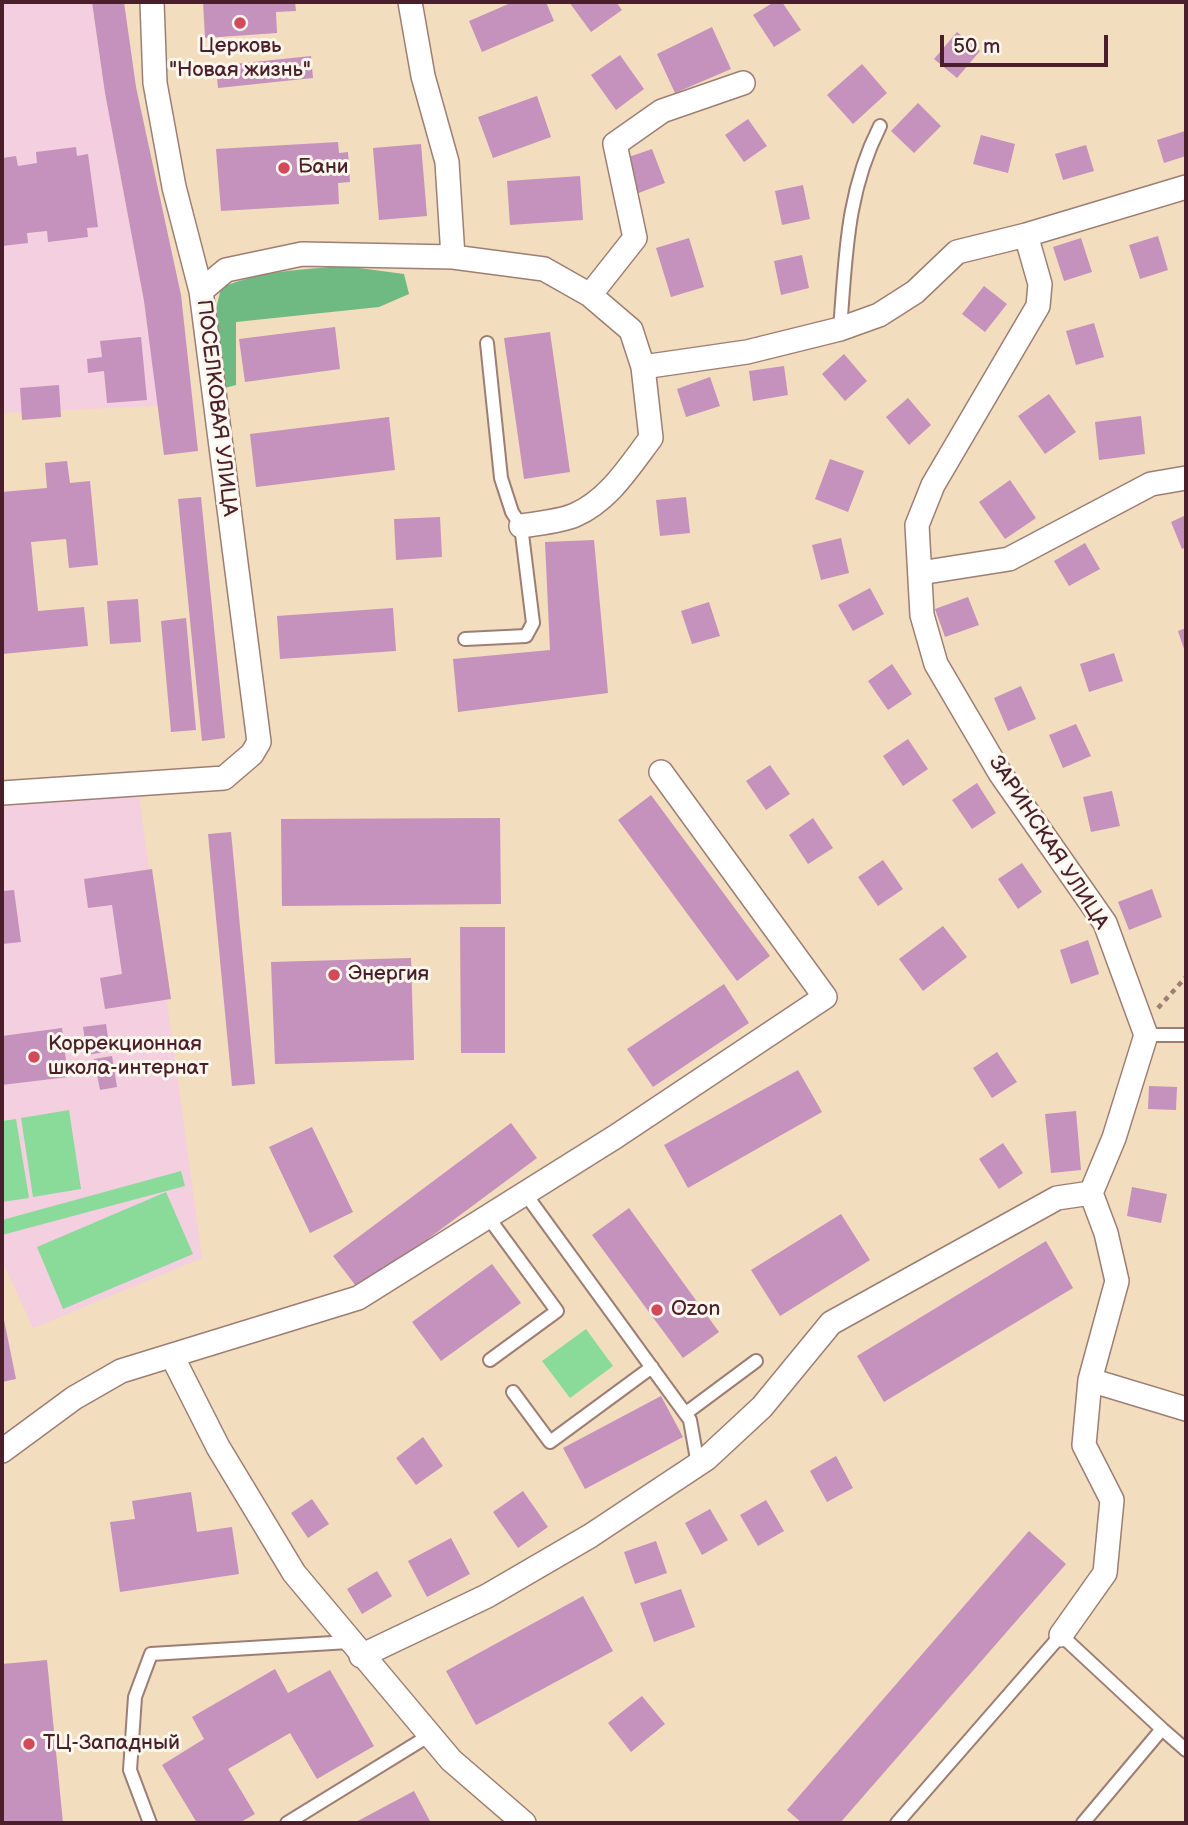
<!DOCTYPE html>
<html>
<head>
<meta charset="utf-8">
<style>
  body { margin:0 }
  #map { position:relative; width:1188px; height:1825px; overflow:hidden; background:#f2ddbe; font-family:"Balsamiq Sans",sans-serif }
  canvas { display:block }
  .frame { position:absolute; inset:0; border:4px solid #4a1f2b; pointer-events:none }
  .scale { position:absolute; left:940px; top:35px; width:168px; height:32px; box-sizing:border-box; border:4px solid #4a1f2b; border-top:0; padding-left:9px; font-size:21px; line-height:24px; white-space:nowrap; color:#4a1f2b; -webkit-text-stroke:5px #fbf7ec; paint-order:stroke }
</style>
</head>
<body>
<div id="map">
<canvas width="1188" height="1825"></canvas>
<div class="frame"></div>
<div class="scale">50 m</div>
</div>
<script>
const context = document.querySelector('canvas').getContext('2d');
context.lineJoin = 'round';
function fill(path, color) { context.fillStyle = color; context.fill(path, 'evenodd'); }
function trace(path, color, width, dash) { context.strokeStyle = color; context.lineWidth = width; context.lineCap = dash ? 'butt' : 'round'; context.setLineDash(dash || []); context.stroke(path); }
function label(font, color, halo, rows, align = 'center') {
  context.font = font + ' "Balsamiq Sans",sans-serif'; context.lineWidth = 6; context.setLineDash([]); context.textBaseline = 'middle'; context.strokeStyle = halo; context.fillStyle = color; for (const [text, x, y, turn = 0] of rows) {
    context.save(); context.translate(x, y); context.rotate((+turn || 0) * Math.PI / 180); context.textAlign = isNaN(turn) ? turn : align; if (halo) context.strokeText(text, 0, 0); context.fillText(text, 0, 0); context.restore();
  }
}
fill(new Path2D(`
  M 2,2 L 92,2 L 105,93 L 144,301 L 158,406 L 2,413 Z
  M 139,796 L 202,1258 L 33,1328 L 2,1260 L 2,806 Z`), '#f3cfdf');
fill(new Path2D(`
  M 69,1110 L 81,1189 L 33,1197 L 21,1118 Z
  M 16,1119 L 29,1198 L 2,1202 L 2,1121 Z
  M 181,1171 L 185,1186 L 2,1235 L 2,1220 Z
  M 166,1192 L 193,1254 L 63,1309 L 37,1247 Z
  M 586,1329 L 613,1366 L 570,1398 L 542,1361 Z`), '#8ada9a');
fill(new Path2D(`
  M 344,266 L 404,274 L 409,294 L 379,307 L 236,322 L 236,385 L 221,389 L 211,330 L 221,288 C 261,270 301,270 344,266 Z`), '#6fba82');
fill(new Path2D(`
  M 92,2 L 124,2 L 136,87 L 181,295 L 198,451 L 164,455 L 144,301 L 105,93 Z
  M 203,2 L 295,2 L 296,11 L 276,12 L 277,33 L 205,38 Z
  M 513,2 L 546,2 L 554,21 L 482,52 L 469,21 Z
  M 569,2 L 616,2 L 622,10 L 591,32 Z
  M 774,2 L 782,2 L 801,30 L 774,47 L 753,15 Z
  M 712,27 L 731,69 L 675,93 L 657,54 Z
  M 957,32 L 980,51 L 957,78 L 934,59 Z
  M 620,55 L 644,89 L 616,110 L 591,75 Z
  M 311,56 L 313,78 L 218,88 L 216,66 Z
  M 862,64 L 887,93 L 853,124 L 827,95 Z
  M 537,96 L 551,137 L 493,158 L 478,117 Z
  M 918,103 L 941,126 L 914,153 L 891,131 Z
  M 748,119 L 767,146 L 744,162 L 725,135 Z
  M 1185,131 L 1186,156 L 1164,163 L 1157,140 Z
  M 981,135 L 1015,144 L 1008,173 L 973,164 Z
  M 338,142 L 339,153 L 348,152 L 350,182 L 338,183 L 339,204 L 221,211 L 216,149 Z
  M 421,144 L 427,216 L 379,220 L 373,148 Z
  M 1086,145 L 1094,171 L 1063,180 L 1055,154 Z
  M 76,147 L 77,156 L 88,154 L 98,227 L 87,228 L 88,237 L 48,242 L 47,231 L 27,233 L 28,243 L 2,246 L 2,158 L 16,156 L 18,166 L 37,163 L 36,152 Z
  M 652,149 L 665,183 L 636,194 L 623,159 Z
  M 580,176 L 583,220 L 510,225 L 507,181 Z
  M 803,185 L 810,219 L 782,225 L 775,191 Z
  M 1158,236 L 1168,270 L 1140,279 L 1129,245 Z
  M 689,238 L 704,287 L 671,297 L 656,248 Z
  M 1081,238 L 1092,272 L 1064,281 L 1053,247 Z
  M 802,255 L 809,288 L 781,295 L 774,261 Z
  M 984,286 L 1007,304 L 985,332 L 962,314 Z
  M 1094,323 L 1104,357 L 1076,365 L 1066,331 Z
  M 335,327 L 340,369 L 245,382 L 239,339 Z
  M 550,332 L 570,472 L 524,479 L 504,338 Z
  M 141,337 L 147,400 L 107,403 L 104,371 L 88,373 L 87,359 L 102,357 L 100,341 Z
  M 844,354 L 867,381 L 845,401 L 822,374 Z
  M 784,366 L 788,395 L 753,401 L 749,371 Z
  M 710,377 L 720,406 L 686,417 L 677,389 Z
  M 59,385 L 61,417 L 22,420 L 20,388 Z
  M 1049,394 L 1076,432 L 1045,454 L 1018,416 Z
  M 908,398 L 931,425 L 909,445 L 886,417 Z
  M 1141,416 L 1145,454 L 1099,460 L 1095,422 Z
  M 389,417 L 395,470 L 256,487 L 250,434 Z
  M 830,459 L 864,471 L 848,512 L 815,499 Z
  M 67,461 L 70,483 L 90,481 L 98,565 L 69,568 L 66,539 L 31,542 L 38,611 L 84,607 L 88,646 L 2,654 L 2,492 L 47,488 L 45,463 Z
  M 1010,480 L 1036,518 L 1005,539 L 979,502 Z
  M 201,497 L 225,738 L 202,741 L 178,499 Z
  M 686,497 L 690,533 L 660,536 L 656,500 Z
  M 1186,515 L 1186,547 L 1182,549 L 1171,522 Z
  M 440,517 L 442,557 L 396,560 L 394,519 Z
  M 841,538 L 849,573 L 821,580 L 812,545 Z
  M 594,540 L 608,693 L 458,712 L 453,659 L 550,650 L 545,542 Z
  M 1085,543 L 1100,569 L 1069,586 L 1054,561 Z
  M 870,588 L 884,614 L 853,631 L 838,605 Z
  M 968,597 L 979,625 L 945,637 L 935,609 Z
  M 138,599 L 141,642 L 110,644 L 107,601 Z
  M 709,602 L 720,636 L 692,644 L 681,611 Z
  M 393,608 L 396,651 L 280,659 L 277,616 Z
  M 186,618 L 196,730 L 171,732 L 161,621 Z
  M 1186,628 L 1186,655 L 1178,631 Z
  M 1114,653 L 1123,681 L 1089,692 L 1080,664 Z
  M 892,664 L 912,694 L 888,710 L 868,681 Z
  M 1021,686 L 1036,719 L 1008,731 L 994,698 Z
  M 1076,724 L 1091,756 L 1063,768 L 1049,735 Z
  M 908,739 L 928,769 L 903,786 L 883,756 Z
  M 770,765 L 790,794 L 766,810 L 746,781 Z
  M 977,783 L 996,813 L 972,829 L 952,800 Z
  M 1112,791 L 1120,826 L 1091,832 L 1083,797 Z
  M 651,795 L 770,956 L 737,981 L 618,820 Z
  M 500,818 L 501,904 L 282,906 L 281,819 Z
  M 813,818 L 833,848 L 808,864 L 789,835 Z
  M 231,832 L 255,1084 L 232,1086 L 208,834 Z
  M 883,860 L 903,889 L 878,906 L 858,877 Z
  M 1022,863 L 1042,892 L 1018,909 L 998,879 Z
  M 152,869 L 171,999 L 105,1009 L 100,978 L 122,974 L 112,905 L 88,908 L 84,879 Z
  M 1152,889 L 1162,917 L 1129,930 L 1118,902 Z
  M 14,890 L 21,942 L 2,944 L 2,891 Z
  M 943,926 L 967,957 L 923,991 L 899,959 Z
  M 460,927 L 505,927 L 505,1053 L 461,1053 Z
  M 1088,940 L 1099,974 L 1071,984 L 1060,950 Z
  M 411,958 L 414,1060 L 275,1064 L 271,962 Z
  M 724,984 L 749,1023 L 653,1087 L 627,1049 Z
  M 106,1024 L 110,1051 L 87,1055 L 83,1027 Z
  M 62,1028 L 68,1077 L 2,1085 L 2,1036 Z
  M 997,1052 L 1017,1082 L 992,1098 L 973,1068 Z
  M 112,1056 L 117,1087 L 100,1090 L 94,1059 Z
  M 798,1070 L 822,1112 L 688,1188 L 664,1145 Z
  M 1149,1086 L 1177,1087 L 1176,1110 L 1148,1109 Z
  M 1076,1111 L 1081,1170 L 1051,1173 L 1045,1114 Z
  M 511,1123 L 537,1158 L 359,1290 L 333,1256 Z
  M 312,1127 L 353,1212 L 310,1233 L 269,1147 Z
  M 1003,1143 L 1023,1173 L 999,1189 L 979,1159 Z
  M 1132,1187 L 1167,1194 L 1161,1223 L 1127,1216 Z
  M 629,1208 L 719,1332 L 683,1358 L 592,1235 Z
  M 841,1214 L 870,1260 L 780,1316 L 751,1270 Z
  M 1046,1241 L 1073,1288 L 884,1402 L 857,1356 Z
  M 492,1264 L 521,1303 L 441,1361 L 412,1322 Z
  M 2,1310 L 16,1379 L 2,1382 Z
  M 661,1396 L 683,1437 L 585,1489 L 563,1448 Z
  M 423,1437 L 443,1466 L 416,1485 L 396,1458 Z
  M 836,1456 L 853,1488 L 827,1502 L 810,1471 Z
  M 523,1491 L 548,1527 L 518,1548 L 493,1512 Z
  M 191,1492 L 197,1532 L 232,1527 L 239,1574 L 120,1592 L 110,1522 L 135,1519 L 132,1501 Z
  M 312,1499 L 329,1524 L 308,1538 L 291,1513 Z
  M 766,1500 L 784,1531 L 758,1546 L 740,1515 Z
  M 710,1509 L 728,1540 L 702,1555 L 685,1523 Z
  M 1029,1531 L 1066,1564 L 840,1823 L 802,1823 L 787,1810 Z
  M 451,1538 L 470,1574 L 427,1597 L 408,1561 Z
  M 656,1541 L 667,1573 L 635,1584 L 624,1552 Z
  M 377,1571 L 392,1596 L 362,1614 L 347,1589 Z
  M 681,1589 L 695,1627 L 654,1642 L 640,1603 Z
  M 583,1596 L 613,1651 L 476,1725 L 446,1671 Z
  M 47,1660 L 63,1823 L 2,1823 L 2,1664 Z
  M 275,1669 L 288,1693 L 330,1670 L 374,1746 L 317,1779 L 290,1733 L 228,1769 L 255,1814 L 239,1823 L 197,1823 L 162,1765 L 204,1739 L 192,1717 Z
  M 642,1696 L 665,1724 L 631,1752 L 608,1723 Z
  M 414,1791 L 431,1823 L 354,1823 Z`), '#c591bd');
const service = new Path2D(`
  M 840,329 C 846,256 846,193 880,126
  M 465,639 L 526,636 L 533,623 L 521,526 L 512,512 L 501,478 L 487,343
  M 1146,1035 L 1186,1035
  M 524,1192 L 690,1420 L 698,1465
  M 488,1217 L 557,1311 L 490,1360
  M 513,1392 L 550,1442 L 652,1367
  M 686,1413 L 756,1361
  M 1162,1729 L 1186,1750
  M 150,1823 L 130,1770 L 135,1697 L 151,1654 L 349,1642
  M 287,1823 L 430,1735
  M 897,1823 L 1061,1635 L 1162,1729 L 1083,1823`);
const minor = new Path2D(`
  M 152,2 L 155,83 L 174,187 L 201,291
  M 410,2 L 423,76 L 447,162 L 453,257
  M 590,295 L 635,238 L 615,144 L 662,111 L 743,83
  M 643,367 L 747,352 L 840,329 L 879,315 L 915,292 L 957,252 L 1026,235 L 1186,187
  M 920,573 L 1009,559 L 1151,484 L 1186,478
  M 2,793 L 224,778 L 252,754 L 259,742 L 201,291 L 226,270 L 302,254 L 453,257 L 544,269 L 590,295 L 631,330 L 643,367 L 651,438 C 629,467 609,500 575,515 C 559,522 538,523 521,526
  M 172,1356 L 218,1447 L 294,1573 L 451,1760 L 524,1823
  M 1090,1380 L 1186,1409
  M 2,1451 L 74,1398 L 121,1371 L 358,1298 L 615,1137 L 825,997 L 661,772
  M 1061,1635 L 1105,1573 L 1112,1500 L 1084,1445 L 1090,1380 L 1117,1281 L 1106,1233 L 1091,1193
  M 361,1656 L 487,1596 L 590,1536 L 706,1459 L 762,1407 L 831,1323 L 1057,1198 L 1091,1193 L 1114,1138 L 1146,1035 L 1105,923 L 1000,773 L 936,664 L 922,615 L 917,525 L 933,485 L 1038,306 L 1040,284 L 1026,235`);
trace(service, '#9e7e74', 16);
trace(minor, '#9e7e74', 26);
trace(new Path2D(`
  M 1158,1008 L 1186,977`), '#9e7e74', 4.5, [5, 5]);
trace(service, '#fff', 12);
trace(minor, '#fff', 23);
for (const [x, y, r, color] of [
  [240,23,7,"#d1495b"],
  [284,168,7,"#d1495b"],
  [334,975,7,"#d1495b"],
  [34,1057,7,"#d1495b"],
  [657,1310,7,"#d1495b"],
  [29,1744,7,"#d1495b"]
]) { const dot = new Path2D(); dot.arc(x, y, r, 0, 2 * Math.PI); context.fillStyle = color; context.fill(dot); trace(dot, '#fbf7ec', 2.5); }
label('21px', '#4a1f2b', '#fbf7ec', [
  ["Церковь",240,47,"center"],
  ["\"Новая жизнь\"",240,71,"center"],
  ["Бани",298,168],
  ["Энергия",348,975],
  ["Коррекционная",48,1045],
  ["школа-интернат",48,1069],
  ["Ozon",671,1310],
  ["ТЦ-Западный",43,1744]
], 'left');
label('21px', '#4a1f2b', '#fbf7ec', [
  ["ПОСЕЛКОВАЯ УЛИЦА",216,408,83],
  ["ЗАРИНСКАЯ УЛИЦА",1048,843,57]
]);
</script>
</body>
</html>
